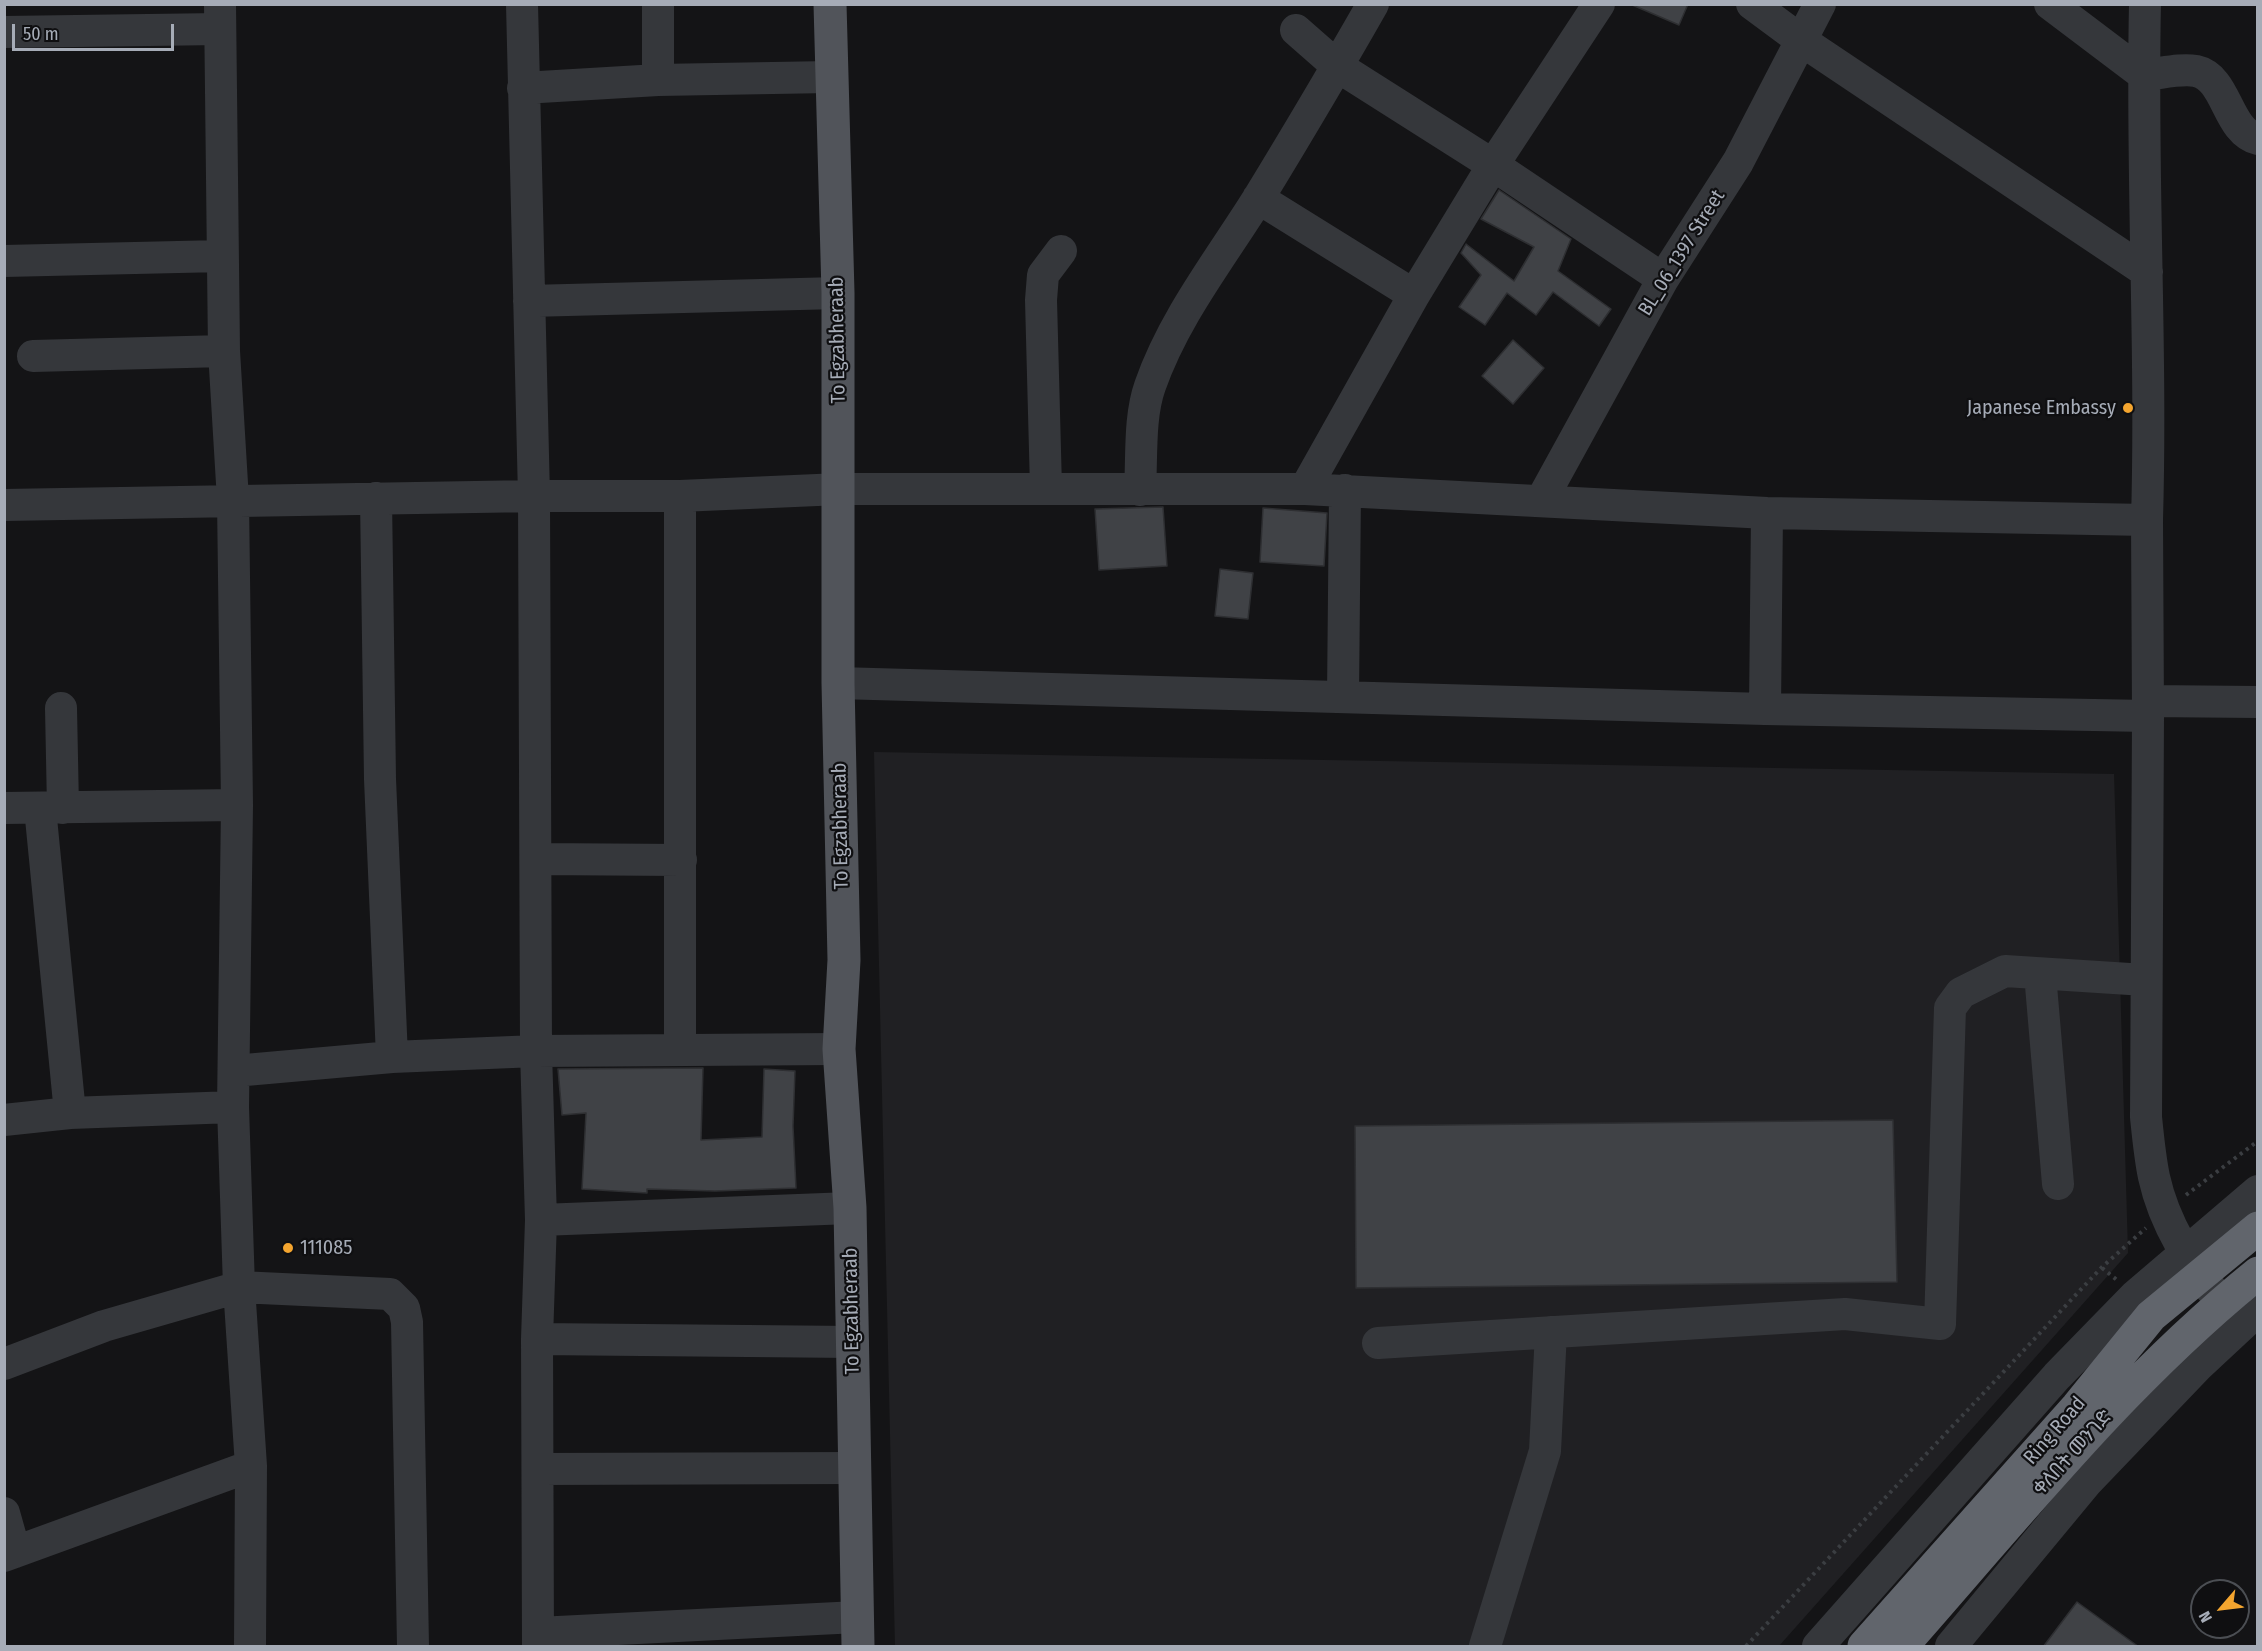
<!DOCTYPE html>
<html>
<head>
<meta charset="utf-8">
<style>
  body { margin:0 }
  #map { position:relative; width:2262px; height:1651px; overflow:hidden; background:#141416; font-family:"Fira Sans Condensed",sans-serif }
  canvas { display:block }
  .frame { position:absolute; inset:0; border:6px solid #a6acb7; pointer-events:none }
  .north { position:absolute; left:2190px; top:1579px; width:60px; height:60px; box-sizing:border-box; background:#0f0f11; border:2px solid #4b4e53; border-radius:50%; rotate:242deg; font-size:16px; font-weight:700; line-height:24px; text-align:center; color:#a6acb7 }
  .north::after { content:''; display:block; margin:auto; width:21px; height:27px; background:#f4a52f; clip-path:polygon(50% 0,100% 100%,50% 72%,0 100%) }
  .scale { position:absolute; left:12px; top:24px; width:162px; height:27px; box-sizing:border-box; border:3px solid #a6acb7; border-top:0; padding-left:8px; font-size:18px; line-height:21px; white-space:nowrap; color:#a6acb7; -webkit-text-stroke:4px #0f0f11; paint-order:stroke }
</style>
</head>
<body>
<div id="map">
<canvas width="2262" height="1651"></canvas>
<div class="frame"></div>
<div class="north">N</div>
<div class="scale">50 m</div>
</div>
<script>
const context = document.querySelector('canvas').getContext('2d');
context.lineJoin = 'round';
function fill(path, color) { context.fillStyle = color; context.fill(path, 'evenodd'); }
function trace(path, color, width, dash) { context.strokeStyle = color; context.lineWidth = width; context.lineCap = dash ? 'butt' : 'round'; context.setLineDash(dash || []); context.stroke(path); }
function label(font, color, halo, rows, align = 'center') {
  context.font = font + ' "Fira Sans Condensed","Noto Sans Ethiopic",sans-serif'; context.lineWidth = 4.5; context.setLineDash([]); context.textBaseline = 'middle'; context.strokeStyle = halo; context.fillStyle = color; for (const [text, x, y, turn = 0] of rows) {
    context.save(); context.translate(x, y); context.rotate((+turn || 0) * Math.PI / 180); context.textAlign = isNaN(turn) ? turn : align; if (halo) context.strokeText(text, 0, 0); context.fillText(text, 0, 0); context.restore();
  }
}
fill(new Path2D(`
  M 874,752 L 2114,774 L 2128,1253 L 1779,1646 L 895,1646 Z`), '#202023');
const building = new Path2D(`
  M 1630,4 L 1688,4 L 1679,25 Z
  M 1499,190 L 1571,239 L 1558,271 L 1611,309 L 1599,326 L 1553,292 L 1536,315 L 1507,293 L 1485,325 L 1459,307 L 1481,275 L 1461,253 L 1466,244 L 1514,281 L 1534,247 L 1481,219 Z
  M 1513,340 L 1544,368 L 1513,404 L 1482,376 Z
  M 1163,507 L 1167,566 L 1099,570 L 1095,509 Z
  M 1263,508 L 1327,513 L 1324,566 L 1260,562 Z
  M 1220,569 L 1253,573 L 1248,619 L 1215,616 Z
  M 703,1068 L 701,1140 L 762,1137 L 764,1069 L 795,1071 L 793,1126 L 796,1188 L 715,1191 L 647,1189 L 647,1193 L 582,1189 L 586,1113 L 562,1115 L 558,1069 Z
  M 1893,1120 L 1897,1282 L 1356,1288 L 1355,1126 Z
  M 2077,1602 L 2139,1647 L 2043,1647 Z`);
fill(building, '#404246');
trace(building, '#2e2f32', 1.5);
trace(new Path2D(`
  M 2186,1195 L 2258,1141
  M 2102,1268 L 2117,1280
  M 1746,1646 L 2102,1267 L 2146,1228`), '#3b3e42', 4, [3, 4.5]);
trace(new Path2D(`
  M 220,4 L 224,351 L 233,500 L 237,805 L 233,1107 L 239,1287 L 251,1466 L 250,1646
  M 522,4 L 534,496 L 680,496 L 840,489 L 1305,489 L 1767,513 L 2147,520 C 2152,348 2141,176 2145,4
  M 1752,4 L 1802,41 L 2147,272
  M 2050,4 L 2144,75 C 2159,74 2180,68 2196,71 C 2228,78 2226,131 2258,139
  M 1296,30 L 1337,66 L 1493,165 L 1663,279
  M 4,32 L 220,29
  M 658,80 L 658,4
  M 523,88 L 658,80 L 830,77
  M 1258,198 L 1414,295
  M 4,261 L 222,256
  M 529,301 L 838,293
  M 33,356 L 224,351
  M 1046,488 L 1041,300 L 1043,275 L 1061,251
  M 1305,489 L 1414,295 L 1493,165 L 1599,4
  M 1140,490 C 1142,457 1139,417 1150,386 C 1174,317 1221,258 1259,197 C 1298,133 1336,69 1373,4
  M 376,498 L 380,779 L 392,1057
  M 1541,501 L 1663,279 L 1738,162 L 1820,4
  M 4,505 L 534,496 L 536,1051 L 541,1220 L 537,1339 L 538,1646
  M 838,683 L 1765,709 L 2148,716 L 2147,520
  M 1343,696 L 1345,490
  M 2148,701 L 2258,702
  M 61,708 L 63,808
  M 1765,709 L 1767,513
  M 2148,716 L 2146,1117 C 2148,1137 2150,1158 2154,1177 C 2164,1223 2191,1267 2222,1302
  M 4,808 L 237,805
  M 40,808 L 70,1113
  M 536,859 L 681,860
  M 2040,974 L 2058,1184
  M 680,1048 L 680,496
  M 234,1071 L 392,1057 L 536,1051 L 839,1049
  M 4,1120 L 70,1113 L 233,1107
  M 541,1220 L 850,1208
  M 537,1339 L 853,1342
  M 1378,1343 L 1845,1314 L 1940,1324 L 1950,1008 L 1961,993 L 2005,971 L 2145,980
  M 4,1364 L 104,1326 L 239,1287 L 390,1294 L 404,1308 L 407,1322 L 413,1646
  M 538,1469 L 855,1468
  M 4,1513 L 15,1552
  M 4,1556 L 251,1466
  M 538,1633 L 857,1617
  M 1485,1646 L 1545,1451 L 1551,1332
  M 1818,1646 L 2057,1376 L 2135,1296 L 2258,1191
  M 1951,1646 L 2086,1483 L 2199,1365 L 2258,1310`), '#35373b', 32);
trace(new Path2D(`
  M 830,4 L 838,293 L 838,683 L 844,960 L 839,1049 L 850,1208 L 858,1646`), '#51545a', 33);
trace(new Path2D(`
  M 1864,1646 L 2077,1407 L 2151,1316 L 2258,1228
  M 1902,1646 C 2015,1518 2124,1381 2258,1273`), '#61656c', 33);
for (const [x, y, r, color] of [
  [2128,408,6,"#f4a52f"],
  [288,1248,6,"#f4a52f"]
]) { const dot = new Path2D(); dot.arc(x, y, r, 0, 2 * Math.PI); context.fillStyle = color; context.fill(dot); trace(dot, '#0f0f11', 2); }
label('20px', '#a6acb7', '#0f0f11', [
  ["BL_06_1397 Street",1682,253,-58],
  ["To Egzabheraab",838,340,-91],
  ["To Egzabheraab",841,826,-91],
  ["To Egzabheraab",852,1311,-91],
  ["Ring Road",2055,1431,-49],
  ["ቀለበት መንገድ",2073,1453,-48]
]);
label('20px', '#a6acb7', '#0f0f11', [
  ["Japanese Embassy",2116,408],
  ["111085",300,1248,"left"]
], 'right');
</script>
</body>
</html>
